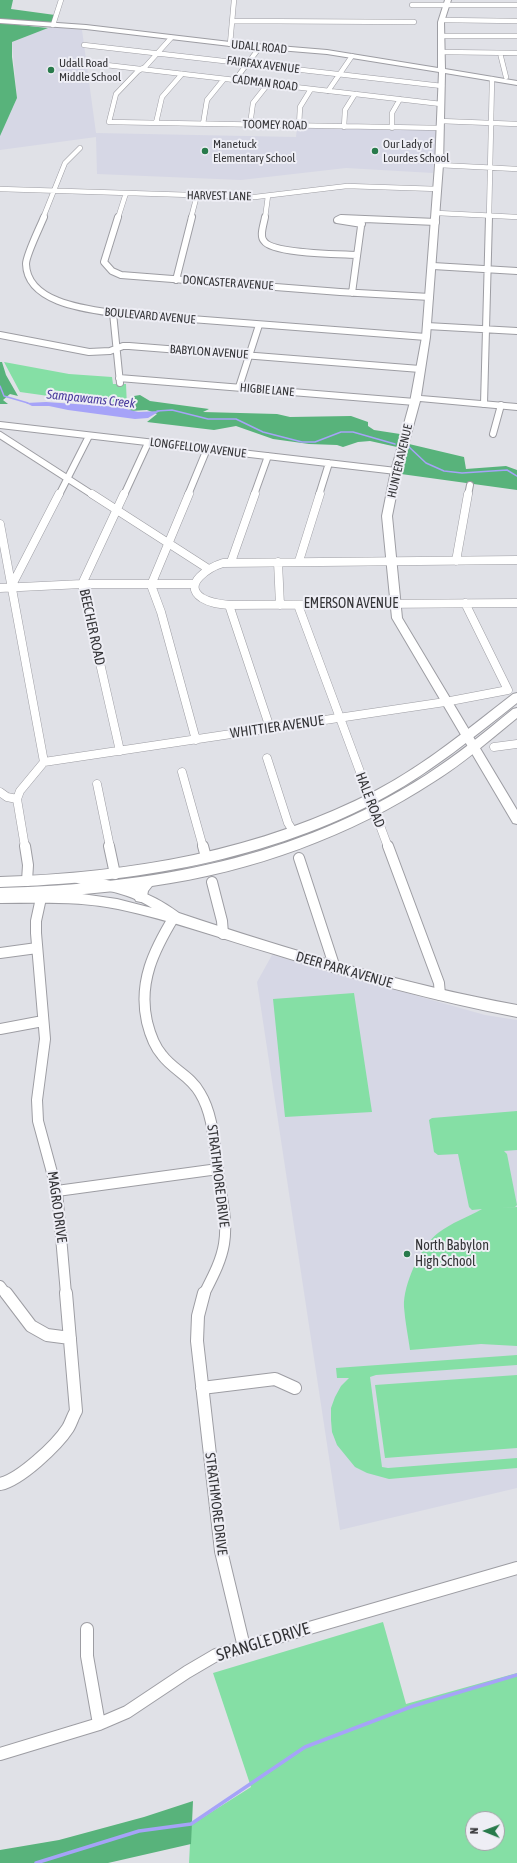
<!DOCTYPE html>
<html>
<head>
<meta charset="utf-8">
<style>
  body { margin:0 }
  #map { position:relative; width:517px; height:1863px; overflow:hidden; background:#e0e1e7; font-family:"Asap Condensed",sans-serif }
  canvas { display:block }
  .north { position:absolute; left:465px; top:1811px; width:40px; height:40px; box-sizing:border-box; background:#eeeef5; border:1px solid #a4a4a9; border-radius:50%; rotate:271deg; font-size:11px; font-weight:700; line-height:16px; text-align:center; color:#353538 }
  .north::after { content:''; display:block; margin:auto; width:14px; height:18px; background:#287a4b; clip-path:polygon(50% 0,100% 100%,50% 72%,0 100%) }
</style>
</head>
<body>
<div id="map">
<canvas width="517" height="1863"></canvas>
<div class="north">N</div>
</div>
<script>
const context = document.querySelector('canvas').getContext('2d');
context.lineJoin = 'round';
function fill(path, color) { context.fillStyle = color; context.fill(path, 'evenodd'); }
function trace(path, color, width, dash) { context.strokeStyle = color; context.lineWidth = width; context.lineCap = dash ? 'butt' : 'round'; context.setLineDash(dash || []); context.stroke(path); }
function label(font, color, halo, rows, align = 'center') {
  context.font = font + ' "Asap Condensed",sans-serif'; context.lineWidth = 4; context.setLineDash([]); context.textBaseline = 'middle'; context.strokeStyle = halo; context.fillStyle = color; for (const [text, x, y, turn = 0] of rows) {
    context.save(); context.translate(x, y); context.rotate((+turn || 0) * Math.PI / 180); context.textAlign = isNaN(turn) ? turn : align; if (halo) context.strokeText(text, 0, 0); context.fillText(text, 0, 0); context.restore();
  }
}
fill(new Path2D(`
  M 50,27 L 82,30 L 96,133 L 296,137 L 297,128 L 437,130 L 433,173 L 346,168 L 241,180 L 97,174 L 96,137 L 0,150 L 0,135 L 17,98 L 12,42 Z
  M 272,955 L 485,1015 L 517,1020 L 517,1488 L 340,1530 L 257,982 Z`), '#d6d7e5');
fill(new Path2D(`
  M 4,362 L 69,374 L 112,377 L 113,384 L 126,384 L 127,407 L 20,392 Z
  M 354,993 L 372,1112 L 285,1117 L 273,999 Z
  M 517,1111 L 517,1150 L 504,1151 L 507,1154 L 517,1205 L 515,1207 L 499,1208 L 517,1207 L 517,1346 L 481,1344 L 410,1350 C 408,1336 405,1321 404,1307 C 403,1284 421,1246 438,1233 C 451,1223 468,1217 482,1209 L 472,1210 L 469,1207 L 458,1154 L 438,1155 L 434,1152 L 429,1120 L 432,1118 Z
  M 517,1355 L 517,1365 L 376,1375 L 370,1377 L 382,1467 L 388,1468 L 517,1458 L 517,1468 L 389,1479 L 367,1473 L 355,1467 L 337,1445 L 332,1432 L 331,1420 L 331,1408 L 335,1397 L 341,1386 L 349,1378 L 337,1378 L 336,1368 Z
  M 517,1375 L 517,1448 L 385,1458 L 375,1385 Z
  M 383,1622 L 406,1704 L 517,1673 L 517,1863 L 189,1863 L 191,1825 L 251,1787 L 213,1673 ZM 473,1819 L 497,1819 L 497,1843 L 473,1843 Z`), '#85dfa5');
fill(new Path2D(`
  M 0,0 L 13,0 L 11,9 L 55,15 L 51,24 L 0,20 Z
  M 0,23 L 48,28 L 12,42 L 12,57 L 17,98 L 0,136 Z
  M 0,362 L 2,362 L 6,375 L 18,396 L 10,394 L 3,400 L 8,404 L 0,404 Z
  M 140,395 L 150,401 L 209,409 L 203,412 L 277,414 L 290,417 L 351,416 L 368,422 L 368,426 L 374,430 L 400,434 L 397,447 L 370,441 L 358,442 L 343,447 L 337,445 L 309,444 L 273,439 L 236,426 L 214,430 L 147,422 L 157,414 L 147,410 L 129,411 L 134,396 Z
  M 409,444 L 464,457 L 466,469 L 506,466 L 517,470 L 517,490 L 401,474 Z
  M 193,1801 L 191,1844 L 108,1863 L 0,1863 L 0,1850 L 59,1840 L 144,1817 Z`), '#58b37b');
fill(new Path2D(`
  M 46,402 L 118,407 L 138,412 L 160,411 L 148,418 L 135,419 L 68,410 L 49,406 L 32,406 L 26,403 Z`), '#a6a3f8');
trace(new Path2D(`
  M 0,386 L 4,396 L 28,403
  M 157,411 L 172,410 L 208,419 L 236,419 L 263,432 L 302,442 L 315,442 L 341,432 L 353,432 L 395,444
  M 408,446 L 426,463 L 444,471 L 462,473 L 507,470 L 517,476`), '#a6a3f8', 1.5);
trace(new Path2D(`
  M 36,1863 L 139,1831 L 191,1824 L 305,1747 L 413,1706 L 517,1675`), '#a6a3f8', 3.5);
const streetFar4 = new Path2D(`
  M 412,5 L 517,5
  M 442,20 L 517,21
  M 232,21 L 414,22
  M 53,25 L 61,0
  M 441,36 L 517,36
  M 171,38 L 145,67 L 138,71 L 116,94 L 109,122 L 441,128
  M 230,44 L 234,0
  M 84,45 L 442,86
  M 441,52 L 517,53
  M 500,53 L 506,77
  M 89,63 L 441,104
  M 235,80 L 260,47
  M 328,91 L 352,56
  M 440,121 L 517,124
  M 156,123 L 162,97 L 182,74
  M 203,124 L 207,100 L 224,79
  M 250,125 L 253,103 L 268,84
  M 299,126 L 300,107 L 311,89
  M 344,127 L 345,110 L 355,94
  M 392,128 L 392,113 L 400,99
  M 439,165 L 517,169
  M 0,189 L 255,197 L 347,186 L 438,189
  M 437,213 L 517,217
  M 43,218 L 65,163 L 80,148
  M 118,218 L 126,193
  M 191,218 L 197,195
  M 265,218 L 268,196
  M 341,218 L 344,218
  M 489,218 L 492,79`);
const streetFar3 = new Path2D(`
  M 44,217 C 40,227 26,255 26,264 C 27,302 84,309 113,313 L 426,337
  M 118,217 L 104,262 L 112,271 L 121,275 L 340,292 L 430,297
  M 265,217 C 264,224 259,236 264,241 C 272,254 340,254 357,255
  M 362,224 L 337,220 L 341,218 L 436,222
  M 433,266 L 517,271
  M 176,280 L 192,217
  M 352,293 L 362,219
  M 113,313 L 120,383
  M 427,326 L 517,331
  M 0,335 L 89,352 L 110,351 L 123,346 L 129,346 L 420,369
  M 119,378 L 415,402
  M 239,387 L 259,325
  M 484,404 L 489,217
  M 0,425 L 396,471
  M 493,434 L 501,405
  M 0,435 L 93,495
  M 59,495 L 89,436
  M 124,495 L 148,443
  M 188,495 L 207,449
  M 254,495 L 268,456
  M 319,495 L 329,463
  M 468,495 L 470,485`);
const streetFar2 = new Path2D(`
  M 92,494 L 207,568
  M 189,494 L 151,585 L 161,612 L 196,740
  M 0,524 L 44,762
  M 517,560 L 223,563 C 210,567 181,584 202,598 C 210,603 219,604 229,605 L 517,603
  M 299,561 L 320,494
  M 456,561 L 468,494
  M 231,562 L 255,494
  M 278,562 L 280,605
  M 11,587 L 59,494
  M 0,588 L 82,584 L 195,584
  M 229,605 L 270,728
  M 298,605 L 388,847
  M 494,747 L 517,744
  M 120,751 L 82,584 L 124,494
  M 267,758 L 288,823 L 293,831
  M 44,762 L 445,702 L 508,690 L 465,603
  M 182,772 L 203,847
  M 97,784 L 110,847
  M 0,792 L 7,797 L 17,799
  M 25,847 L 17,799 L 20,791 L 44,762`);
const streetFar1 = new Path2D(`
  M 25,846 L 28,865 L 27,881
  M 109,846 L 115,874
  M 203,846 L 206,857
  M 388,846 L 439,983 L 440,995
  M 299,858 L 335,968
  M 212,882 L 222,921 L 223,934
  M 41,898 L 36,921 L 36,933 L 45,1039 L 37,1100 L 38,1121 L 57,1191 L 66,1294
  M 174,917 C 154,950 138,982 147,1022 C 150,1034 154,1046 162,1055 C 173,1070 191,1076 200,1093 C 214,1116 214,1146 218,1172 C 221,1196 228,1220 224,1244 C 221,1262 212,1278 204,1294
  M 0,953 L 37,948
  M 0,1029 L 43,1021
  M 57,1191 L 218,1169
  M 0,1286 L 6,1294`);
const street = new Path2D(`
  M 6,1293 L 31,1326 L 47,1335 L 70,1338
  M 204,1293 L 198,1316 L 197,1341 L 221,1551 L 244,1647
  M 202,1388 L 275,1379 L 295,1388
  M 0,1484 C 20,1480 57,1445 68,1428 C 71,1423 73,1416 76,1411 L 66,1293
  M 87,1629 L 87,1656 L 99,1724
  M 0,1754 L 99,1724 L 127,1712 L 187,1672 L 216,1655 L 517,1568`);
const secondary = new Path2D(`
  M 445,0 L 451,0 L 444,22 L 445,69 L 517,81 L 517,85 L 445,73 L 443,165 L 430,337 L 421,396 L 517,404 L 517,410 L 420,401 L 401,471 L 392,516 L 402,618 L 517,810 L 517,824 L 513,823 L 392,618 L 382,516 L 391,471 L 410,402 L 422,337 L 435,165 L 439,72 L 327,54 L 230,46 L 86,29 L 0,23 L 0,19 L 86,25 L 230,42 L 327,50 L 438,68 L 438,22 Z
  M 75,873 C 113,880 148,890 179,913 C 290,950 402,984 517,1005 L 517,1017 C 435,1001 354,979 274,954 C 222,939 171,920 118,909 C 79,901 39,903 0,903 L 0,893 L 82,894 L 117,899 L 152,908 C 124,890 100,891 71,881 L 69,878 L 71,875 Z`);
const primary = new Path2D(`
  M 517,693 L 517,703 C 475,736 434,770 387,796 C 269,861 133,883 0,887 L 0,877 C 131,873 260,851 377,790 C 426,764 469,728 513,694 Z
  M 517,708 L 517,718 C 490,740 464,763 435,781 C 351,836 252,872 152,886 L 148,891 L 146,901 L 141,902 L 136,901 L 134,897 L 135,889 L 54,897 L 0,898 L 0,888 C 153,884 295,859 426,775 C 457,755 485,732 513,709 Z`);
trace(streetFar4, '#9d9da3', 5.5);
trace(streetFar3, '#9d9da3', 8);
trace(streetFar2, '#9d9da3', 9);
trace(streetFar1, '#9d9da3', 12);
trace(street, '#9d9da3', 14);
trace(secondary, '#9d9da3', 2);
trace(primary, '#9d9da3', 2);
trace(streetFar4, '#fff', 4.5);
trace(streetFar3, '#fff', 6);
trace(streetFar2, '#fff', 8);
trace(streetFar1, '#fff', 10);
trace(street, '#fff', 12);
fill(secondary, '#fff');
fill(primary, '#fff');
for (const [x, y, r, color] of [
  [51,70,4,"#287a4b"],
  [205,151,4,"#287a4b"],
  [375,151,4,"#287a4b"],
  [407,1254,4,"#287a4b"]
]) { const dot = new Path2D(); dot.arc(x, y, r, 0, 2 * Math.PI); context.fillStyle = color; context.fill(dot); trace(dot, '#eeeef5', 1.5); }
label('12px', '#353538', '#eeeef5', [
  ["UDALL ROAD",259,47,5],
  ["FAIRFAX AVENUE",263,65,7],
  ["CADMAN ROAD",265,83,7],
  ["TOOMEY ROAD",275,125,1],
  ["HARVEST LANE",219,196,1],
  ["DONCASTER AVENUE",228,283,4],
  ["BOULEVARD AVENUE",150,316,5],
  ["BABYLON AVENUE",209,352,4],
  ["HIGBIE LANE",267,390,5],
  ["LONGFELLOW AVENUE",198,448,7],
  ["HUNTER AVENUE",400,461,-77]
]);
label('12px', '#353538', '#eeeef5', [
  ["Udall Road",59,63],
  ["Middle School",59,77],
  ["Manetuck",213,144],
  ["Elementary School",213,158],
  ["Our Lady of",383,144],
  ["Lourdes School",383,158]
], 'left');
label('italic 13px', '#4a3c9d', '#eeeef5', [
  ["Sampawams Creek",91,399,6]
]);
label('14px', '#353538', '#eeeef5', [
  ["EMERSON AVENUE",351,604],
  ["BEECHER ROAD",92,627,78],
  ["WHITTIER AVENUE",277,727,-8],
  ["HALE ROAD",370,800,69],
  ["DEER PARK AVENUE",344,970,16],
  ["STRATHMORE DRIVE",218,1176,83],
  ["MAGRO DRIVE",57,1207,82],
  ["STRATHMORE DRIVE",216,1504,83]
]);
label('14px', '#353538', '#eeeef5', [
  ["North Babylon",415,1246],
  ["High School",415,1262]
], 'left');
label('17px', '#353538', '#eeeef5', [
  ["SPANGLE DRIVE",263,1642,-17]
]);
</script>
</body>
</html>
